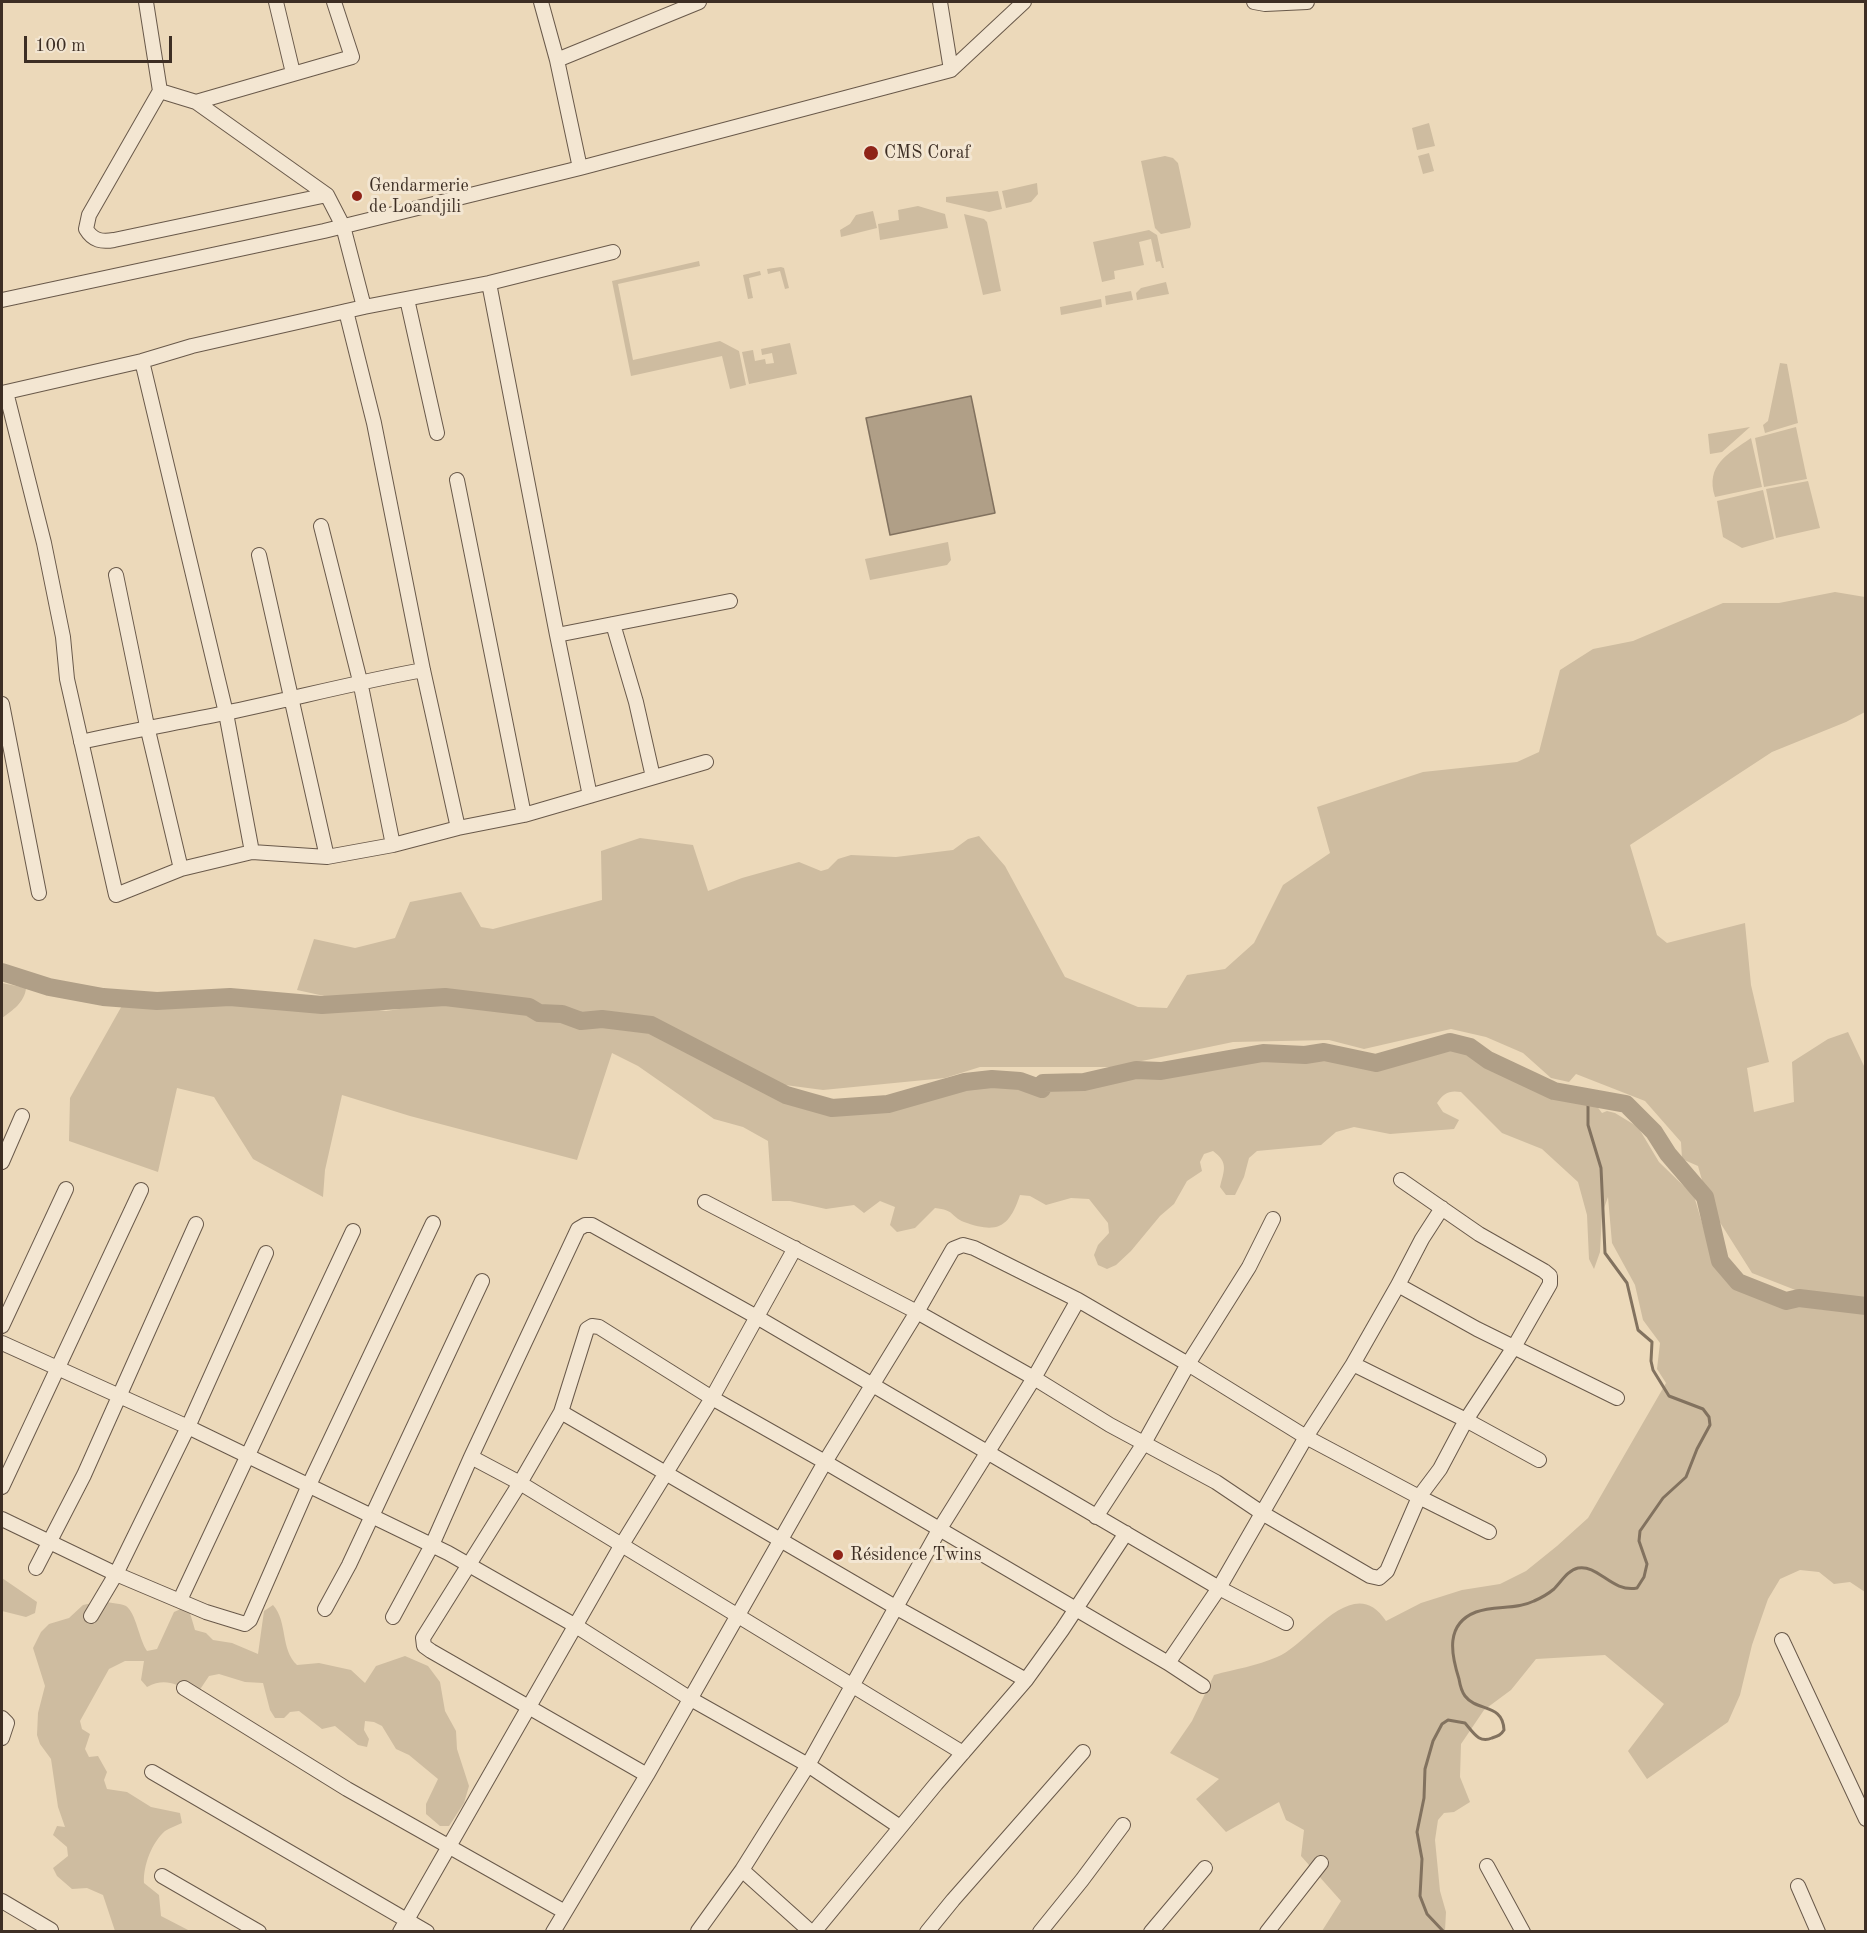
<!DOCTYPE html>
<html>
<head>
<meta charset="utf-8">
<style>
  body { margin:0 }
  #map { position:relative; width:1867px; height:1933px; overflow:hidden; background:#ecd9ba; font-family:"Old Standard TT",serif }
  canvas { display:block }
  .frame { position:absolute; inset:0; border:3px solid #3d2e24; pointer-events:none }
  .scale { position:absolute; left:24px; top:36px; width:148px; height:27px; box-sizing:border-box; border:3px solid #3d2e24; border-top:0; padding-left:8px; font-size:18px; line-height:21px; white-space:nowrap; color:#3d2e24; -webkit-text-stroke:4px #f3e6d2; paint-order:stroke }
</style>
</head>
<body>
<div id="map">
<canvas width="1867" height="1933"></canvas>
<div class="frame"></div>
<div class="scale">100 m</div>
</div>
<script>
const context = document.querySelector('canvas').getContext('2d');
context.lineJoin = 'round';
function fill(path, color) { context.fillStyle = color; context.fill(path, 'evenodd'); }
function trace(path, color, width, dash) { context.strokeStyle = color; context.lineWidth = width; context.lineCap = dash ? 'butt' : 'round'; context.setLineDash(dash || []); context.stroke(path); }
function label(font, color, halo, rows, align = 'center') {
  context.font = font + ' "Old Standard TT",serif'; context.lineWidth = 6; context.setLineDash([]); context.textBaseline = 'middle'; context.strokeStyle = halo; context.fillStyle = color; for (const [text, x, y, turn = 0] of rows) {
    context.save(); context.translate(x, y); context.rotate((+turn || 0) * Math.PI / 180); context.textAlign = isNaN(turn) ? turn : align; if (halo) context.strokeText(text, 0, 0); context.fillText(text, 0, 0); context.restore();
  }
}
fill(new Path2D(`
  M 1429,123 L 1435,146 L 1417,150 L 1412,128 Z
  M 1429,153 L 1434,171 L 1423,174 L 1418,156 Z
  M 1165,156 L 1173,158 L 1178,163 L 1191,224 L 1190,228 L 1161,234 L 1155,228 L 1141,161 Z
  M 1037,183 L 1038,194 L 1031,202 L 1006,208 L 1002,191 Z
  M 998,191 L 1002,209 L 989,212 L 946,202 L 946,197 Z
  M 918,206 L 945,214 L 948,228 L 880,240 L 878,224 L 899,220 L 898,210 Z
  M 873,211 L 877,228 L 841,237 L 840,230 L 850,224 L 856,215 Z
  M 964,214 L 984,219 L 987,222 L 1001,291 L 983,295 Z
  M 1149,230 L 1157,235 L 1164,268 L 1162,268 L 1160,261 L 1156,262 L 1151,239 L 1139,242 L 1144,265 L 1114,271 L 1115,279 L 1102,282 L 1093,242 Z
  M 699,261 L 700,266 L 618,284 L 633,360 L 720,341 L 739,351 L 746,385 L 730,389 L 722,356 L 631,376 L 612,281 Z
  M 781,267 L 784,268 L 789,288 L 785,289 L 780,271 L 768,274 L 767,269 Z
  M 760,271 L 761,275 L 749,278 L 753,298 L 748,299 L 743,275 Z
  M 1166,282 L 1169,294 L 1137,300 L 1136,293 L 1141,288 Z
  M 1131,291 L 1133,300 L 1106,305 L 1105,296 Z
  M 1101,299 L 1102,307 L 1061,315 L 1060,307 Z
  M 790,343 L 797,374 L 749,384 L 742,352 L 753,350 L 755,361 L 765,359 L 766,364 L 774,363 L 772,353 L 762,355 L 761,349 Z
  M 1780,363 L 1787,364 L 1798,423 L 1765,433 L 1763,425 L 1768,421 Z
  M 1750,427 L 1722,452 L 1710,454 L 1708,434 Z
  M 1796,427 L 1807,479 L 1764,487 L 1755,438 Z
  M 1751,438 L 1762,487 L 1715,497 C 1705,465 1728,454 1751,438 Z
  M 1808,481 L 1820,528 L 1776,538 L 1766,489 Z
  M 1763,490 L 1774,539 L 1742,548 L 1723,537 L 1717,501 Z
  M 948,542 L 951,560 L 947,565 L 870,580 L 865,559 Z
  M 1835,592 L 1865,597 L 1865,712 L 1846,722 L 1772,752 L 1630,845 L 1657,935 L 1667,943 L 1745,923 L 1751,985 L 1769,1062 L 1747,1068 L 1754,1112 L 1794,1102 L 1792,1062 L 1828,1039 L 1848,1032 L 1864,1066 L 1865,1298 L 1803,1293 L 1752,1273 L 1709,1205 L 1698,1166 L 1682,1159 L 1681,1142 L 1645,1101 L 1576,1074 L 1569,1082 L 1551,1078 L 1523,1053 L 1486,1037 L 1451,1029 L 1364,1049 L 1329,1040 L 1233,1042 L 1113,1067 L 980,1067 L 945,1078 L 823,1090 L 785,1085 L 660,1024 L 466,995 L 338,999 L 297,990 L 314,939 L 355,948 L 395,938 L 410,902 L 461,892 L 481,927 L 493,929 L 602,900 L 601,851 L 640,838 L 693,845 L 708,891 L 742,878 L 799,862 L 821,871 L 828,869 L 838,859 L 851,855 L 896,857 L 953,850 L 968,839 L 979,836 L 1005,866 L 1065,977 L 1138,1007 L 1167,1008 L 1187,975 L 1225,969 L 1254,943 L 1283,885 L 1330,853 L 1317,807 L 1423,772 L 1517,762 L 1539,752 L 1560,670 L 1593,649 L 1633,641 L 1723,603 L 1779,603 Z
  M 2,983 L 26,988 C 25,1002 12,1011 2,1018 Z
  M 178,1000 L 292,1006 L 320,1012 L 355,1007 L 386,1011 L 440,1003 L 472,1003 L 514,1009 L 581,1024 L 615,1025 L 659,1034 L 709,1060 L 757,1089 L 807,1109 L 845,1113 L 896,1108 L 964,1087 L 1012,1087 L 1040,1095 L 1054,1086 L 1083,1086 L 1140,1075 L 1162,1076 L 1202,1069 L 1211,1070 L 1247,1061 L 1321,1058 L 1373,1067 L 1438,1051 L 1456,1051 L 1474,1056 L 1545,1092 L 1596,1105 L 1602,1113 L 1607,1111 L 1615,1113 L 1638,1127 L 1659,1162 L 1694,1196 L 1711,1253 L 1725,1279 L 1774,1302 L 1790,1306 L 1798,1303 L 1824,1310 L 1856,1308 L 1865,1310 L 1865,1592 L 1850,1582 L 1834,1584 L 1819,1572 L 1800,1570 L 1780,1579 L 1768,1599 L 1752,1645 L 1740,1695 L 1728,1722 L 1647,1779 L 1628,1751 L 1664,1704 L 1605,1655 L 1536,1659 L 1511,1690 L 1484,1710 L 1461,1744 L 1460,1777 L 1470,1802 L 1454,1812 L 1444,1813 L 1438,1820 L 1435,1840 L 1440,1891 L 1446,1912 L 1445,1931 L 1322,1931 L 1341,1901 L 1301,1856 L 1304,1830 L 1286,1820 L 1279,1802 L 1226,1832 L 1196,1799 L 1219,1779 L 1170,1753 L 1192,1721 L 1214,1675 C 1235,1669 1257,1666 1277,1657 C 1308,1645 1353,1570 1386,1621 L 1421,1603 L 1462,1590 L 1500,1584 L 1526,1571 L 1557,1546 L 1588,1518 L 1666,1383 L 1657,1369 L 1660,1343 L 1643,1320 L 1635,1285 L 1612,1243 L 1608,1197 L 1602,1214 L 1600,1252 L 1594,1269 L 1589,1259 L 1587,1215 L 1578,1182 L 1542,1149 L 1502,1133 L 1461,1092 C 1449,1090 1444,1093 1437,1103 L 1443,1112 L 1459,1120 L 1454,1129 L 1390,1134 L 1354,1127 L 1336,1132 L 1321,1145 L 1257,1151 L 1249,1158 L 1244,1177 L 1235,1195 L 1226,1195 L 1220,1187 C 1224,1170 1229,1163 1213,1151 L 1204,1154 L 1200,1162 L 1202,1171 L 1187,1181 L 1174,1204 L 1160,1216 L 1131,1251 L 1116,1265 L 1107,1269 L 1098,1265 L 1094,1255 L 1098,1245 L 1109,1233 L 1108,1223 L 1089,1199 L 1071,1198 L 1046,1205 L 1030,1196 L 1020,1195 C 1009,1228 997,1234 964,1222 C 950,1216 955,1210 935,1208 L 915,1228 L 897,1232 L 890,1225 L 895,1207 L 880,1201 L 864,1213 L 854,1205 L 826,1209 L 790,1201 L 772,1201 L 768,1141 L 743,1127 L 714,1119 L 638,1066 L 612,1053 L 577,1160 L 410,1116 L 342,1095 L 325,1170 L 323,1197 L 253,1159 L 214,1097 L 177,1088 L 158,1172 L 69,1141 L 70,1098 L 124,1002 L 169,1004 Z
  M 2,1578 L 37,1602 L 35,1613 L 26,1617 L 2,1611 Z
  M 102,1601 C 109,1603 120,1603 126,1606 C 136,1613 139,1639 147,1651 L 157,1649 L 174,1612 L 183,1608 L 190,1613 L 195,1630 L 206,1633 L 213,1640 L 232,1643 L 258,1654 L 264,1611 L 273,1605 C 288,1622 280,1649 297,1665 L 319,1663 L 351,1670 L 365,1683 L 376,1666 L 405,1656 L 428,1666 L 440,1682 L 445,1711 L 456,1731 L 457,1749 L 469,1786 L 464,1803 L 449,1826 L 440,1826 L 426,1814 L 426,1804 L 438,1779 L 409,1755 L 396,1749 L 382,1726 L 374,1722 L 365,1721 L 364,1730 L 369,1739 L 367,1747 L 358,1745 L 335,1726 L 322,1729 L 299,1711 L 290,1712 L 284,1718 L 275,1718 L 270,1710 L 263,1683 L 245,1682 L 219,1674 L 209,1676 L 199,1691 L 190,1692 C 175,1683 164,1678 147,1687 L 141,1680 L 144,1661 L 125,1661 L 109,1669 L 80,1721 L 82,1729 L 90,1734 L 85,1749 L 89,1757 L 98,1756 L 107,1772 L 104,1780 L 107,1789 L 127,1792 L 151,1807 L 180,1813 L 182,1823 C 177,1825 170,1828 165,1831 C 152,1842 143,1866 144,1883 L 159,1895 L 161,1916 L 190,1931 L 115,1931 L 103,1895 L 87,1888 L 72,1889 L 57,1876 L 53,1868 L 68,1856 L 67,1847 L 53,1835 L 57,1826 L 65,1827 L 58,1807 L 51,1759 L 40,1744 L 37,1735 L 38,1713 L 45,1686 L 33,1648 L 41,1632 L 49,1624 L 69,1618 L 83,1605 Z`), '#cebca0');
const water = new Path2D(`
  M 971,396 L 995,513 L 890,535 L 866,418 Z`);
fill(water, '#b09f87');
trace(water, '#82725f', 1.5);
trace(new Path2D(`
  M 1444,1932 L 1427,1914 L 1420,1896 L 1422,1859 L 1417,1832 L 1424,1798 L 1425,1769 L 1433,1741 L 1442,1724 L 1448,1720 L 1465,1723 C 1473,1732 1479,1744 1492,1738 C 1498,1736 1501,1735 1504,1730 C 1503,1703 1477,1712 1465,1696 C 1462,1692 1460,1685 1459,1679 C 1451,1654 1445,1624 1476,1612 C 1494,1605 1516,1610 1534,1601 C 1541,1598 1548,1594 1554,1589 C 1561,1582 1568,1570 1578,1568 C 1598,1564 1612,1593 1637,1588 L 1644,1577 L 1647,1564 L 1639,1541 L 1640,1531 L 1663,1498 L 1686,1477 L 1697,1449 L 1710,1425 L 1709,1417 L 1703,1409 L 1669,1396 L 1653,1370 L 1651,1361 L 1652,1342 L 1638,1330 L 1627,1283 L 1605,1253 L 1601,1168 L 1588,1125 L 1588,1097`), '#82725f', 3);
trace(new Path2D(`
  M 2,972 L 49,987 L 103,997 L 157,1001 L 230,997 L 322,1005 L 445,997 L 529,1007 L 539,1013 L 562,1014 L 581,1021 L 602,1019 L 651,1025 L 786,1095 L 832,1108 L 888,1104 L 965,1082 L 992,1079 L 1020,1081 L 1042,1089 L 1043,1083 L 1084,1082 L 1136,1070 L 1161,1071 L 1263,1053 L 1305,1055 L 1324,1052 L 1376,1063 L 1450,1042 L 1470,1047 L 1488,1060 L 1554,1091 L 1626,1104 L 1654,1132 L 1668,1154 L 1705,1197 L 1720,1261 L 1738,1282 L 1786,1301 L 1799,1298 L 1866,1306`), '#b09f87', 18);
const minor = new Path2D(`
  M 146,2 L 160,91 L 89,215 L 86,229 C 93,241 102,242 114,240 L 327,195
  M 276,2 L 293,73
  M 541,2 L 557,60 L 580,168
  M 940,2 L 951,70
  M 1254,2 L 1265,4 L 1307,2
  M 557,60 L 699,2
  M 160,91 L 196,102 L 327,195 L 343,226 L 364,307
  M 196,102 L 352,57 L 334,2
  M 489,283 L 557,635 L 590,796
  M 407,299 L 437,433
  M 2,300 L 324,231 L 580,168 L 951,70 L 1024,2
  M 346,311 L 374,423 L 423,670 L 458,828
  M 6,392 L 44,543 L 63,637 L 67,679 L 116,895 L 181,869 L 252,852 L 226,713 L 142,361
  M 2,393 L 142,361 L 192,346 L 364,307 L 489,283 L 613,252
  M 457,480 L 524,815
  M 321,526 L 360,681 L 393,845
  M 259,555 L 327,857
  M 116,575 L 147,726 L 181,869
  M 613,624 L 636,702 L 653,777
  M 557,635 L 730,601
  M 2,704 L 39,893
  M 81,742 C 129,731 177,723 225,713 C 292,699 357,682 423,670
  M 252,852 L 327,857 L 393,845 L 458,828 L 524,815 L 706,762
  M 2,1162 L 22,1116
  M 705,1202 L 917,1312 L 1034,1378 L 1110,1425 L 1216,1482 L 1262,1513 L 1370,1576 L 1379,1578 L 1387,1571 L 1419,1497 L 1440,1469 L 1466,1420 L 1514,1347 L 1550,1284 L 1550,1276 L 1544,1271 L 1479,1234 L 1401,1180
  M 1398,1285 L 1477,1329 L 1617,1398
  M 2,1326 L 66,1189
  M 2,1343 L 188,1427 L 448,1553 L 576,1626 L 689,1698 L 808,1765 L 900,1827
  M 1353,1364 L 1466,1420 L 1539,1460
  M 561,1412 L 897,1608 L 1026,1680
  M 471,1457 L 520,1483 L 963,1753
  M 2,1487 L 141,1190
  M 1096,1517 L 1144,1443 L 1188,1364 L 1249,1267 L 1273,1219
  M 2,1519 L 116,1574 L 206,1612 L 245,1624 L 250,1620 L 309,1485 L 433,1223
  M 36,1568 L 84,1475 L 196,1224
  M 180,1600 L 353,1231
  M 325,1609 L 349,1565 L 482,1281
  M 91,1616 L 116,1574 L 188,1427 L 266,1253
  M 393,1617 L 432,1545 L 471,1457 L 578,1229 L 585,1225 L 592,1225 L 755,1316 L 1219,1588 L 1286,1623
  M 1782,1640 L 1866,1819
  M 1168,1663 L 1219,1588 L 1306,1437 L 1353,1364 L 1398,1285 L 1422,1239 L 1442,1208
  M 184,1688 L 347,1789 L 565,1912
  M 2,1718 L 7,1723 L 2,1738
  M 152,1772 L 427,1932
  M 647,1775 L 431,1651 L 424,1646 L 423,1638 L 520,1483 L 561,1412 L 587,1329 L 592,1326 L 599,1327 L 712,1398 L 825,1462 L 1168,1663 L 1203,1686
  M 1487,1866 L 1523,1932
  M 742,1870 L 811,1932
  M 162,1876 L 259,1932
  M 1798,1886 L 1818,1932
  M 2,1901 L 51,1930
  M 698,1931 L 742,1870 L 808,1765 L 939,1530 L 1034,1378 L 1078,1300
  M 400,1932 L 621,1546 L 712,1398 L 795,1248
  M 553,1932 L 647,1775 L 825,1462 L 917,1312 L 953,1249 L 963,1245 L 974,1248 L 1078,1300 L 1188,1364 L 1306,1437 L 1419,1497 L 1489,1532
  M 814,1932 L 936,1784 L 1026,1680 L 1062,1630 L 1126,1533
  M 927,1932 L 953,1900 L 1083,1752
  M 1040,1932 L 1082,1880 L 1123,1825
  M 1151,1932 L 1205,1868
  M 1267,1932 L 1321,1863`);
trace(minor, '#69594a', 16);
trace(minor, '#f3e6d2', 14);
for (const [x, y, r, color] of [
  [871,153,8,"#8f2418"],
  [357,196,6,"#8f2418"],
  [838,1555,6,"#8f2418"]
]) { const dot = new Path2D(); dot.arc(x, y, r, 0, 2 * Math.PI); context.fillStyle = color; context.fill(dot); trace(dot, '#f3e6d2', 2); }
label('18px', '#3d2e24', '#f3e6d2', [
  ["CMS Coraf",884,153],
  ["Gendarmerie",369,186],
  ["de Loandjili",369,207],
  ["Résidence Twins",850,1555]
], 'left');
</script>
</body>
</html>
